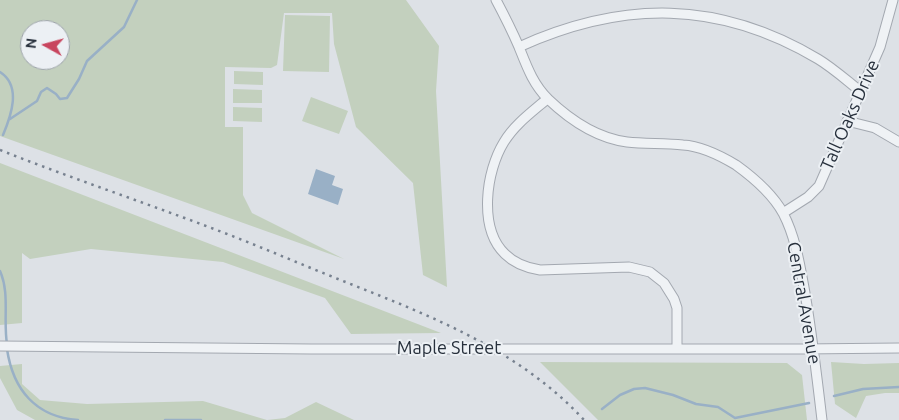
<!DOCTYPE html>
<html>
<head>
<meta charset="utf-8">
<style>
  body { margin:0 }
  #map { position:relative; width:899px; height:420px; overflow:hidden; background:#dde1e6; font-family:Ubuntu,sans-serif }
  canvas { display:block }
  .north { position:absolute; left:20px; top:20px; width:50px; height:50px; box-sizing:border-box; background:#ecf0f4; border:1px solid #9da3aa; border-radius:50%; rotate:277deg; font-size:14px; font-weight:700; line-height:20px; text-align:center; color:#27303c }
  .north::after { content:''; display:block; margin:auto; width:18px; height:22px; background:#c8455e; clip-path:polygon(50% 0,100% 100%,50% 72%,0 100%) }
</style>
</head>
<body>
<div id="map">
<canvas width="899" height="420"></canvas>
<div class="north">N</div>
</div>
<script>
const context = document.querySelector('canvas').getContext('2d');
context.lineJoin = 'round';
function fill(path, color) { context.fillStyle = color; context.fill(path, 'evenodd'); }
function trace(path, color, width, dash) { context.strokeStyle = color; context.lineWidth = width; context.lineCap = dash ? 'butt' : 'round'; context.setLineDash(dash || []); context.stroke(path); }
function label(font, color, halo, rows, align = 'center') {
  context.font = font + ' Ubuntu,sans-serif'; context.lineWidth = 4; context.setLineDash([]); context.textBaseline = 'middle'; context.strokeStyle = halo; context.fillStyle = color; for (const [text, x, y, turn = 0] of rows) {
    context.save(); context.translate(x, y); context.rotate((+turn || 0) * Math.PI / 180); context.textAlign = isNaN(turn) ? turn : align; if (halo) context.strokeText(text, 0, 0); context.fillText(text, 0, 0); context.restore();
  }
}
fill(new Path2D(`
  M 0,0 L 406,0 L 439,46 L 436,91 L 447,287 L 423,275 L 413,183 L 356,127 L 334,44 L 332,13 L 284,13 L 277,65 L 271,68 L 225,67 L 225,127 L 243,127 L 243,195 L 252,213 L 344,259 L 0,136 ZM 30,30 L 60,30 L 60,60 L 30,60 Z
  M 285,15 L 330,16 L 329,72 L 283,71 Z
  M 234,71 L 263,72 L 263,85 L 234,84 Z
  M 233,89 L 262,90 L 262,103 L 233,103 Z
  M 311,97 L 348,111 L 339,134 L 302,121 Z
  M 233,107 L 262,108 L 262,122 L 233,121 Z
  M 0,163 L 441,333 L 351,334 L 325,298 L 223,262 L 91,249 L 30,259 L 22,253 L 22,323 L 0,325 Z
  M 540,362 L 787,363 L 802,375 L 807,420 L 598,420 Z
  M 831,362 L 864,364 L 899,363 L 899,393 L 885,393 L 866,396 L 856,418 L 835,404 Z
  M 22,364 L 22,384 L 40,400 L 87,404 L 203,401 L 267,420 L 285,418 L 316,402 L 354,420 L 35,420 L 17,410 L 0,378 L 0,366 Z`), '#c3d0be');
fill(new Path2D(`
  M 316,169 L 335,176 L 332,185 L 343,189 L 338,205 L 308,194 Z`), '#99b0c6');
trace(new Path2D(`
  M 0,72 C 22,86 11,116 3,135
  M 10,119 L 37,101 L 41,92 L 47,88 L 56,94 L 60,99 L 67,98 L 79,79 L 87,61 L 124,27 L 137,0
  M 0,271 C 10,293 3,320 7,344
  M 7,349 C 13,390 36,417 78,420
  M 834,396 L 863,389 L 899,387
  M 602,409 L 620,395 L 634,389 L 645,388 L 673,395 L 696,404 L 718,407 L 735,418 L 809,403
  M 165,420 L 201,420`), '#99b0c6', 2.5);
const street = new Path2D(`
  M 496,0 C 504,15 512,31 519,47 C 527,67 533,84 548,99 C 570,120 597,138 627,142 C 645,144 664,143 683,145 C 701,146 721,156 736,165 C 754,178 772,193 783,213 C 796,238 800,266 805,293 C 812,335 817,377 822,420
  M 519,47 C 623,0 719,0 818,59 C 833,68 846,80 860,91
  M 547,99 C 532,112 515,124 504,142 C 486,171 478,228 505,254 C 514,263 527,268 540,270 L 629,267 L 650,272 L 664,283 L 674,299 L 677,308 L 677,349
  M 847,121 L 875,128 L 899,142
  M 783,213 L 808,197 L 819,186 L 880,47 L 893,0
  M 0,346 L 311,349 L 803,349 L 899,348`);
trace(street, '#a3a8b0', 11);
trace(street, '#eff2f5', 9);
trace(new Path2D(`
  M 0,150 C 71,178 143,202 214,229 C 254,244 293,261 333,277 C 423,313 517,347 584,420`), '#77818f', 2.5, [2.5, 5]);
label('18px', '#27303c', '#ecf0f4', [
  ["Tall Oaks Drive",850,115,-66],
  ["Central Avenue",804,303,80],
  ["Maple Street",449,348]
]);
</script>
</body>
</html>
